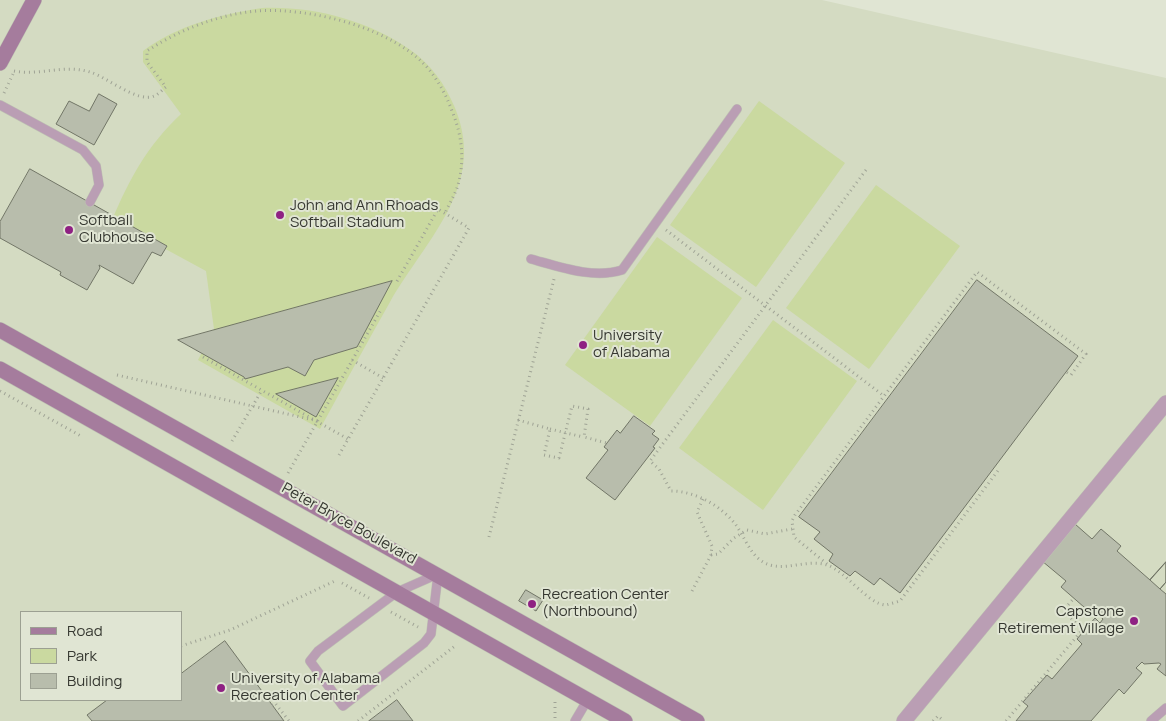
<!DOCTYPE html>
<html>
<head>
<meta charset="utf-8">
<style>
  body { margin:0 }
  #map { position:relative; width:1166px; height:721px; overflow:hidden; background:#e0e5d3; font-family:Manrope,sans-serif }
  canvas { display:block }
  .legend { position:absolute; left:20px; top:611px; width:162px; height:90px; box-sizing:border-box; background:#e0e5d3; border:1px solid #9ca092; margin:0; padding:6px 9px; list-style:none; font-size:15px; color:#363831 }
  .legend li { display:flex; align-items:center; gap:10px; height:25px }
  .legend b { width:25px; border:1px solid #9ca092 }
</style>
</head>
<body>
<div id="map">
<canvas width="1166" height="721"></canvas>
<ul class="legend">
<li><b style="height:6px;background:#a57c9d"></b>Road</li>
<li><b style="height:14px;background:#cad9a0"></b>Park</li>
<li><b style="height:14px;background:#b8bdac"></b>Building</li>
</ul>
</div>
<script>
const context = document.querySelector('canvas').getContext('2d');
context.lineJoin = 'round';
function fill(path, color) { context.fillStyle = color; context.fill(path, 'evenodd'); }
function trace(path, color, width, dash) { context.strokeStyle = color; context.lineWidth = width; context.lineCap = dash ? 'butt' : 'round'; context.setLineDash(dash || []); context.stroke(path); }
function label(font, color, halo, rows, align = 'center') {
  context.font = font + ' Manrope,sans-serif'; context.lineWidth = 4; context.setLineDash([]); context.textBaseline = 'middle'; context.strokeStyle = halo; context.fillStyle = color; for (const [text, x, y, turn = 0] of rows) {
    context.save(); context.translate(x, y); context.rotate((+turn || 0) * Math.PI / 180); context.textAlign = isNaN(turn) ? turn : align; if (halo) context.strokeText(text, 0, 0); context.fillText(text, 0, 0); context.restore();
  }
}
fill(new Path2D(`
  M 0,0 L 822,0 L 1166,78 L 1166,721 L 0,721 ZM 21,612 L 181,612 L 181,700 L 21,700 Z`), '#d4dbc2');
fill(new Path2D(`
  M 262,8 C 313,6 367,20 409,49 C 431,64 445,84 455,108 C 487,186 426,239 390,302 C 366,344 343,387 320,429 L 198,360 L 214,329 L 206,271 L 112,220 C 130,178 147,146 181,114 L 143,62 L 143,51 C 178,25 219,15 262,8 Z
  M 759,101 L 845,163 L 756,287 L 670,225 Z
  M 876,185 L 960,246 L 869,369 L 786,308 Z
  M 657,237 L 742,298 L 650,426 L 565,365 Z
  M 773,320 L 857,381 L 763,510 L 679,448 Z`), '#cad9a0');
const building = new Path2D(`
  M 99,94 L 117,104 L 94,145 L 56,124 L 69,101 L 89,111 Z
  M 30,169 L 167,246 L 161,256 L 152,252 L 133,284 L 99,265 L 100,268 L 87,290 L 60,275 L 61,272 L 0,238 L 0,222 Z
  M 977,280 L 1078,356 L 900,593 L 880,578 L 874,585 L 855,571 L 850,576 L 829,561 L 833,554 L 814,539 L 820,532 L 799,517 Z
  M 392,281 L 357,347 L 314,360 L 305,376 L 288,367 L 245,379 L 244,377 L 178,340 Z
  M 338,378 L 316,417 L 276,394 Z
  M 634,416 L 655,431 L 652,434 L 659,439 L 653,447 L 655,448 L 615,500 L 586,478 L 608,450 L 604,447 L 607,443 L 617,430 L 620,433 Z
  M 1075,524 L 1092,539 L 1101,529 L 1121,546 L 1117,551 L 1150,580 L 1166,562 L 1166,582 L 1160,589 L 1166,594 L 1166,676 L 1157,669 L 1161,664 L 1159,663 L 1144,664 L 1142,662 L 1136,668 L 1142,673 L 1124,694 L 1119,689 L 1091,721 L 1016,721 L 1028,706 L 1023,702 L 1047,675 L 1052,679 L 1082,644 L 1077,639 L 1095,618 L 1100,623 L 1103,619 L 1094,611 L 1092,614 L 1061,587 L 1066,581 L 1042,561 Z
  M 1166,562 L 1166,582 L 1160,589 L 1150,580 Z
  M 526,590 L 543,600 L 536,611 L 519,601 Z
  M 225,641 L 284,721 L 92,721 L 87,715 L 107,700 L 181,700 L 181,674 Z
  M 397,700 L 413,721 L 369,721 Z`);
fill(building, '#b8bdac');
trace(building, '#727667', 1);
const lane = new Path2D(`
  M 0,105 L 83,150 L 96,166 L 99,185 L 90,202
  M 531,259 C 560,267 593,279 622,270 L 737,109
  M 438,574 L 431,634 L 424,643 L 343,706 L 310,661 L 318,651 L 397,592 Z
  M 575,721 L 588,699
  M 1151,721 L 1166,708`);
const street = new Path2D(`
  M 904,721 L 1166,403`);
const secondary = new Path2D(`
  M 0,63 L 34,0
  M 0,330 L 697,721
  M 0,369 L 625,721`);
trace(lane, '#bec2b3', 10);
trace(street, '#bec2b3', 16);
trace(secondary, '#bec2b3', 16);
trace(new Path2D(`
  M 14,71 C 40,76 64,64 90,72 C 107,77 137,103 154,96 C 158,95 162,90 166,87 L 147,62 L 147,51 C 179,30 219,14 257,11 C 309,7 397,28 431,72 C 440,84 447,97 452,111 C 462,135 465,160 458,185 C 455,195 449,204 445,213
  M 4,93 L 13,74
  M 866,170 L 650,461 L 659,469 L 671,491 C 696,491 724,507 738,528 C 745,539 750,552 760,560 C 780,575 805,558 827,565 C 846,571 867,604 886,605 L 900,601 L 1000,468
  M 666,230 L 884,396
  M 203,357 L 348,439
  M 352,360 L 383,378
  M 117,375 L 318,421
  M 0,391 L 81,436
  M 518,420 L 550,429 L 544,455 L 559,458 L 572,406 L 588,409 L 584,437 L 607,443
  M 550,429 L 583,437
  M 232,441 L 262,390
  M 339,455 L 469,228 L 438,209 L 396,283
  M 288,473 L 382,308
  M 489,537 L 554,279
  M 711,555 L 718,554 L 734,538 L 747,530 L 765,534 L 792,529
  M 827,564 L 794,537 L 792,521 L 795,515 L 977,272 L 1086,354 L 1071,375 L 1066,372
  M 342,583 L 369,598
  M 692,591 L 711,555 L 712,546 L 697,512 L 703,499
  M 391,612 L 418,627
  M 181,646 L 230,630 L 337,580
  M 555,702 L 555,721
  M 272,705 L 275,703 L 289,721
  M 358,721 L 455,646
  M 933,721 L 938,716 L 944,721
  M 1006,721 L 1083,629 L 1063,611 L 1074,598`), '#9fa395', 3, [1, 4]);
trace(lane, '#ba9eb4', 9);
trace(street, '#ba9eb4', 15);
trace(secondary, '#a57c9d', 15);
for (const [x, y, r, color] of [
  [280,215,5,"#8f2183"],
  [69,230,5,"#8f2183"],
  [583,345,5,"#8f2183"],
  [532,604,5,"#8f2183"],
  [1134,621,5,"#8f2183"],
  [221,688,5,"#8f2183"]
]) { const dot = new Path2D(); dot.arc(x, y, r, 0, 2 * Math.PI); context.fillStyle = color; context.fill(dot); trace(dot, '#e0e5d3', 2); }
label('15px', '#363831', '#e0e5d3', [
  ["John and Ann Rhoads",290,206],
  ["Softball Stadium",290,223],
  ["Softball",79,221],
  ["Clubhouse",79,238],
  ["University",593,336],
  ["of Alabama",593,353],
  ["Recreation Center",542,595],
  ["(Northbound)",542,612],
  ["Capstone",1124,612,"right"],
  ["Retirement Village",1124,629,"right"],
  ["University of Alabama",231,679],
  ["Recreation Center",231,696]
], 'left');
label('15px', '#363831', '#e0e5d3', [
  ["Peter Bryce Boulevard",349,524,29]
]);
</script>
</body>
</html>
